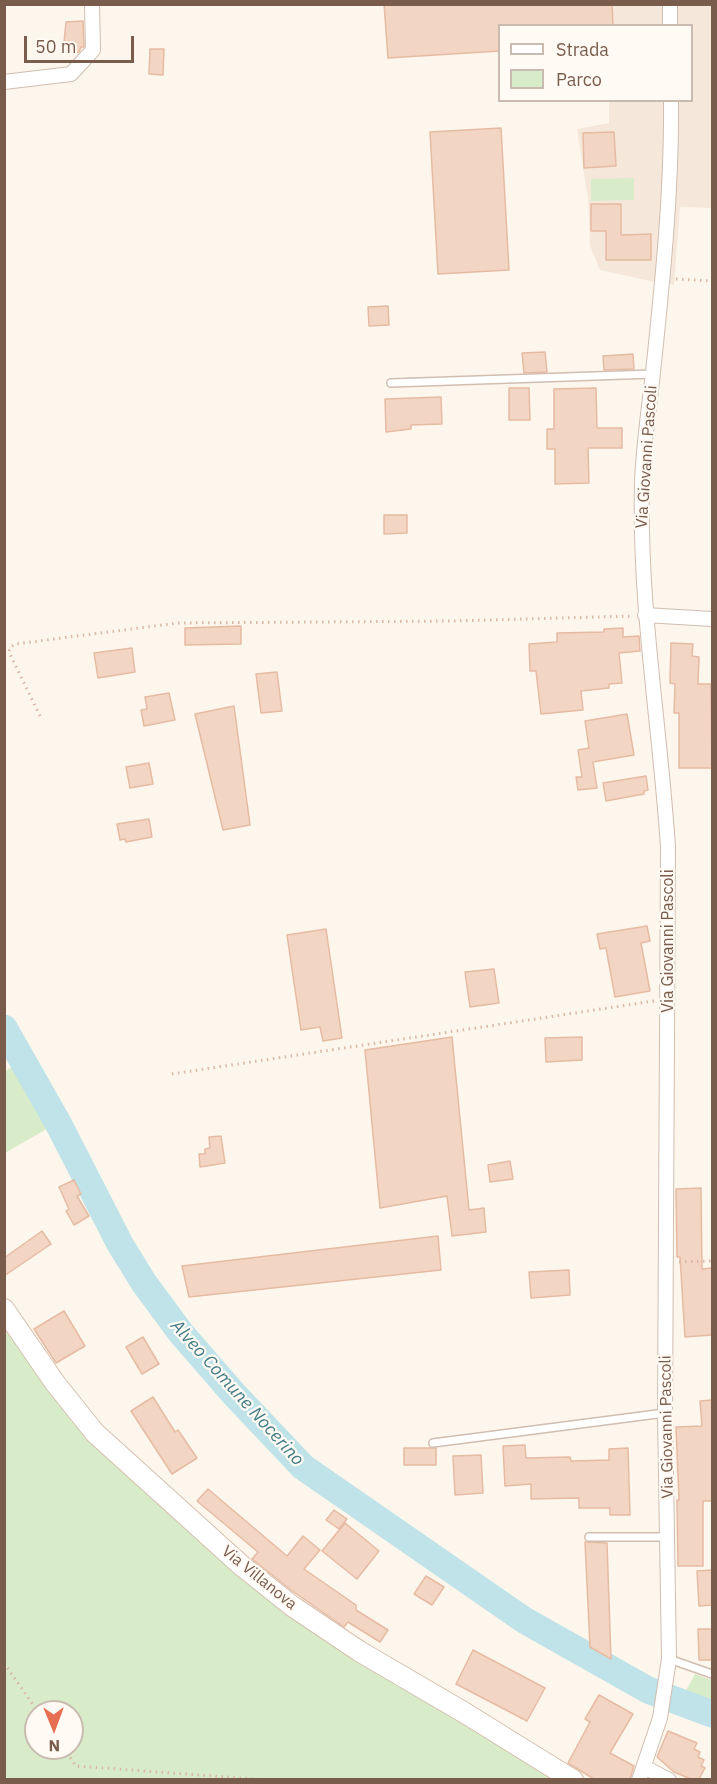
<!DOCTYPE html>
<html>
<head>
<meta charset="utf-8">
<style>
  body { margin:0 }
  #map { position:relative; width:717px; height:1784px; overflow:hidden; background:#fdf6ec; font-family:"IBM Plex Sans",sans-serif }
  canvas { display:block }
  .frame { position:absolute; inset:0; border:6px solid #7a5c4d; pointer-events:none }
  .legend { position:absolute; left:498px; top:24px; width:195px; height:78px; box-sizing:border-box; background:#fffaf3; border:2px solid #cabbb1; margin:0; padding:8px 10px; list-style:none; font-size:18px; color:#7a5c4d }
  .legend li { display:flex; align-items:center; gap:12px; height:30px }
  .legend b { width:30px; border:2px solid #cabbb1 }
  .north { position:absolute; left:24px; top:1700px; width:60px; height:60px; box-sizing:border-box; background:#fffaf3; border:2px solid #cabbb1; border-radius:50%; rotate:179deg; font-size:16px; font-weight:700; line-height:24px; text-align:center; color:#7a5c4d }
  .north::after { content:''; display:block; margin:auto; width:21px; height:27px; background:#e76f51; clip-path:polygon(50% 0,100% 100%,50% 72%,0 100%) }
  .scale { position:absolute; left:24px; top:36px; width:110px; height:27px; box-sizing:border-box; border:3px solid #7a5c4d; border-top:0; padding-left:8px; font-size:18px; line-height:21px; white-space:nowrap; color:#7a5c4d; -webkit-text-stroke:4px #fffaf3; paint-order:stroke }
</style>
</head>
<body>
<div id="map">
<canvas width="717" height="1784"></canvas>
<div class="frame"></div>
<ul class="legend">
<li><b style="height:8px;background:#fff"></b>Strada</li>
<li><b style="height:16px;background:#d8ecc9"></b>Parco</li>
</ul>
<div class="north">N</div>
<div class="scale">50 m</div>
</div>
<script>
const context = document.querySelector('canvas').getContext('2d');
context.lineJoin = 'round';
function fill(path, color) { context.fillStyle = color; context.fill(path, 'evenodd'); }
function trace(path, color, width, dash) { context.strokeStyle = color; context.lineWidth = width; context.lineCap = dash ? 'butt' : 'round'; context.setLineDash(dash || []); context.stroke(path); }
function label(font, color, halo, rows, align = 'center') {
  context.font = font + ' "IBM Plex Sans",sans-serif'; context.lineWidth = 4.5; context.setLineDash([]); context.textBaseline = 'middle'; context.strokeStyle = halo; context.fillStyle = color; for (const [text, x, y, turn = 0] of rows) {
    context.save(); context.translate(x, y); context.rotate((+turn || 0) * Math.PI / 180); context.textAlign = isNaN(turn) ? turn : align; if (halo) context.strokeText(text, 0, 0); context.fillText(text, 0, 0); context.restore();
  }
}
fill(new Path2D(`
  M 572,5 L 712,5 L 712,208 L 680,207 L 674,285 L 650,281 L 600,270 L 590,246 L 588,199 L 577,129 L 609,123 L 609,101 L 692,100 L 692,26 L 574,25 Z`), '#f5e8da');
fill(new Path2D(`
  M 634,178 L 634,200 L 591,201 L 591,179 Z
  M 17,1064 L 50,1127 L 5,1153 L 5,1071 Z
  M 4,1323 L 167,1511 L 553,1779 L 5,1779 ZM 36,1712 L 72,1712 L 72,1748 L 36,1748 Z
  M 695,1674 L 712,1680 L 712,1704 L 684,1694 Z`), '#d8ecc9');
trace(new Path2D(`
  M 4,1028 L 58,1123 L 120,1244 L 144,1283 L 181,1333 L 233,1393 L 303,1467 L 524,1620 L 648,1690 L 712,1714`), '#bfe3e8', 27);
const building = new Path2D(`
  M 384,4 L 612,4 L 613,25 L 500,26 L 500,51 L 388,58 Z
  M 83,21 L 84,47 L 81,47 L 79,52 L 63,52 L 66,22 Z
  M 150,49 L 164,49 L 163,75 L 149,74 Z
  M 501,128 L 509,270 L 438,274 L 430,132 Z
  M 614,132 L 616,166 L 584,168 L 583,133 Z
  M 591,204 L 621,204 L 621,235 L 651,234 L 651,260 L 606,260 L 606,231 L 591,231 Z
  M 388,306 L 389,325 L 369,326 L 368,307 Z
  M 545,352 L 547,372 L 524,373 L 522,353 Z
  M 633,354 L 634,369 L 604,370 L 603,356 Z
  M 509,388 L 529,388 L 530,420 L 509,420 Z
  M 596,388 L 597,428 L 622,428 L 622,448 L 588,448 L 589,483 L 555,484 L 555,449 L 547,449 L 547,429 L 554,429 L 554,389 Z
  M 441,397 L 442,424 L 411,425 L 411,429 L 386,432 L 385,399 Z
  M 384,515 L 407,515 L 407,533 L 384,534 Z
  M 241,626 L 241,644 L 185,645 L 185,628 Z
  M 623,628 L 623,637 L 639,636 L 640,651 L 619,653 L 622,683 L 609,684 L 609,688 L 581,691 L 583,710 L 541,714 L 536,671 L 530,671 L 529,644 L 557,642 L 557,633 L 604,632 L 604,629 Z
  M 671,643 L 693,644 L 692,656 L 699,657 L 698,684 L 711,684 L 712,768 L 679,768 L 679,713 L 674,713 L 675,684 L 670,683 Z
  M 132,648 L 135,672 L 98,678 L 94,653 Z
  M 277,672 L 282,711 L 261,713 L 256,674 Z
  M 169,693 L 175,720 L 144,726 L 141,710 L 147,709 L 145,697 Z
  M 234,706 L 250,825 L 223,830 L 195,714 Z
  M 627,714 L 634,755 L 593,762 L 597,788 L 578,790 L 576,777 L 582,777 L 578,750 L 589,748 L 585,721 Z
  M 149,763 L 153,784 L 130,788 L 126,767 Z
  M 646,776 L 648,790 L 644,791 L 644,794 L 606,801 L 603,783 Z
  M 149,819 L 152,837 L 126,842 L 125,839 L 120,840 L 117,824 Z
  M 647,926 L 650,941 L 641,943 L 650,991 L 615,997 L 606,948 L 600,949 L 597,934 Z
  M 326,929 L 342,1038 L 323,1041 L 320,1027 L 301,1030 L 287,935 Z
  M 494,969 L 499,1003 L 470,1007 L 465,972 Z
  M 452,1037 L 469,1210 L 484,1208 L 486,1232 L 452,1236 L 447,1196 L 380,1208 L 365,1050 Z
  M 582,1037 L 582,1060 L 546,1062 L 545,1038 Z
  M 221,1136 L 225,1163 L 200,1167 L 199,1154 L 205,1154 L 205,1149 L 210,1148 L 209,1137 Z
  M 510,1161 L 513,1179 L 490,1182 L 488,1165 Z
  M 74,1180 L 81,1194 L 77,1196 L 89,1216 L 74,1225 L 66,1211 L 69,1209 L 59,1187 Z
  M 701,1188 L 702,1269 L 712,1268 L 712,1335 L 685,1337 L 680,1257 L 677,1257 L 676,1189 Z
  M 42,1231 L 51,1244 L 4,1276 L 4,1258 Z
  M 438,1236 L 441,1270 L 189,1297 L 182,1266 Z
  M 569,1270 L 570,1295 L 531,1298 L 529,1272 Z
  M 64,1311 L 85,1346 L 56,1363 L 34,1329 Z
  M 143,1337 L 159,1364 L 142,1374 L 126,1347 Z
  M 153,1397 L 175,1432 L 178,1430 L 197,1458 L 172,1474 L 131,1411 Z
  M 712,1400 L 712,1501 L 703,1501 L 703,1566 L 678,1566 L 677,1500 L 679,1500 L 676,1427 L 702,1426 L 700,1401 Z
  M 525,1445 L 526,1458 L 570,1457 L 571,1461 L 609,1460 L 609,1449 L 628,1448 L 630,1515 L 610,1515 L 610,1508 L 579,1508 L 579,1498 L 531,1499 L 531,1484 L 505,1486 L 503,1446 Z
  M 404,1448 L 436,1448 L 436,1465 L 404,1465 Z
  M 481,1455 L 483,1493 L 455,1495 L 453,1456 Z
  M 208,1489 L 287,1556 L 303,1536 L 320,1550 L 304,1569 L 356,1605 L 356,1610 L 388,1630 L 380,1642 L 348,1622 L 344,1627 L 291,1590 L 252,1559 L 258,1552 L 197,1501 Z
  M 334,1510 L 347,1519 L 339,1529 L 326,1520 Z
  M 345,1523 L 379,1551 L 357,1579 L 322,1551 Z
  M 585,1542 L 607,1543 L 611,1659 L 590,1647 Z
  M 712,1570 L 712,1605 L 699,1606 L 697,1571 Z
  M 426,1576 L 444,1587 L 432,1605 L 414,1594 Z
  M 698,1629 L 712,1629 L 712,1660 L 699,1660 Z
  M 473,1650 L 545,1688 L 527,1721 L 456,1684 Z
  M 599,1695 L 633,1714 L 610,1753 L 634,1766 L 630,1779 L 594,1779 L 568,1763 L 590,1722 L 585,1719 Z
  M 668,1731 L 697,1743 L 694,1749 L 700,1752 L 698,1757 L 704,1760 L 701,1766 L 705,1768 L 699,1779 L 691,1779 L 674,1772 L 657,1757 Z`);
fill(building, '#f3d5c3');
trace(building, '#e6bba3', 1.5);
const lane = new Path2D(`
  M 391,383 L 653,374
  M 433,1443 L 665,1413
  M 589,1537 L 668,1537
  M 669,1659 L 712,1674`);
const street = new Path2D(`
  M 670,4 L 670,26
  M 4,82 L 71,74 L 93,50 L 92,4
  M 645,615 L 712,619
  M 644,1767 L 669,1780
  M 639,1780 L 660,1718 L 669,1659 L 665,1413 L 668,847 C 660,725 639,607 642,485 C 643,445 650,403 654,363 C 663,276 672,188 671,100`);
const secondary = new Path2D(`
  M 4,1309 L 55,1383 L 95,1433 L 242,1566 L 292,1606 L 359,1651 L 465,1713 L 573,1780`);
trace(lane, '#d1beb0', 10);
trace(street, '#d1beb0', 16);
trace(secondary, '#d6c0b0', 22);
trace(new Path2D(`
  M 676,279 L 712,281
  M 40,716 L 9,652 L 10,648 L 15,644 L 178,623 L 453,621 L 634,616
  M 172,1074 L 654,1001
  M 679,1262 L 712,1261
  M 4,1663 L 38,1712
  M 63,1748 L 76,1766 L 268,1780`), '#d9b8a5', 3, [1.5, 4.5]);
trace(lane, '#fff', 7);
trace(street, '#fff', 14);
trace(secondary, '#fff', 20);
label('16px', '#7a5c4d', '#fffaf3', [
  ["Via Giovanni Pascoli",647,457,-86],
  ["Via Giovanni Pascoli",668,941,-90],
  ["Via Giovanni Pascoli",667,1427,-91],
  ["Via Villanova",259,1578,39]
]);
label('italic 18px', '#437c86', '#fffaf3', [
  ["Alveo Comune Nocerino",237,1393,48]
]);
</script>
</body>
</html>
